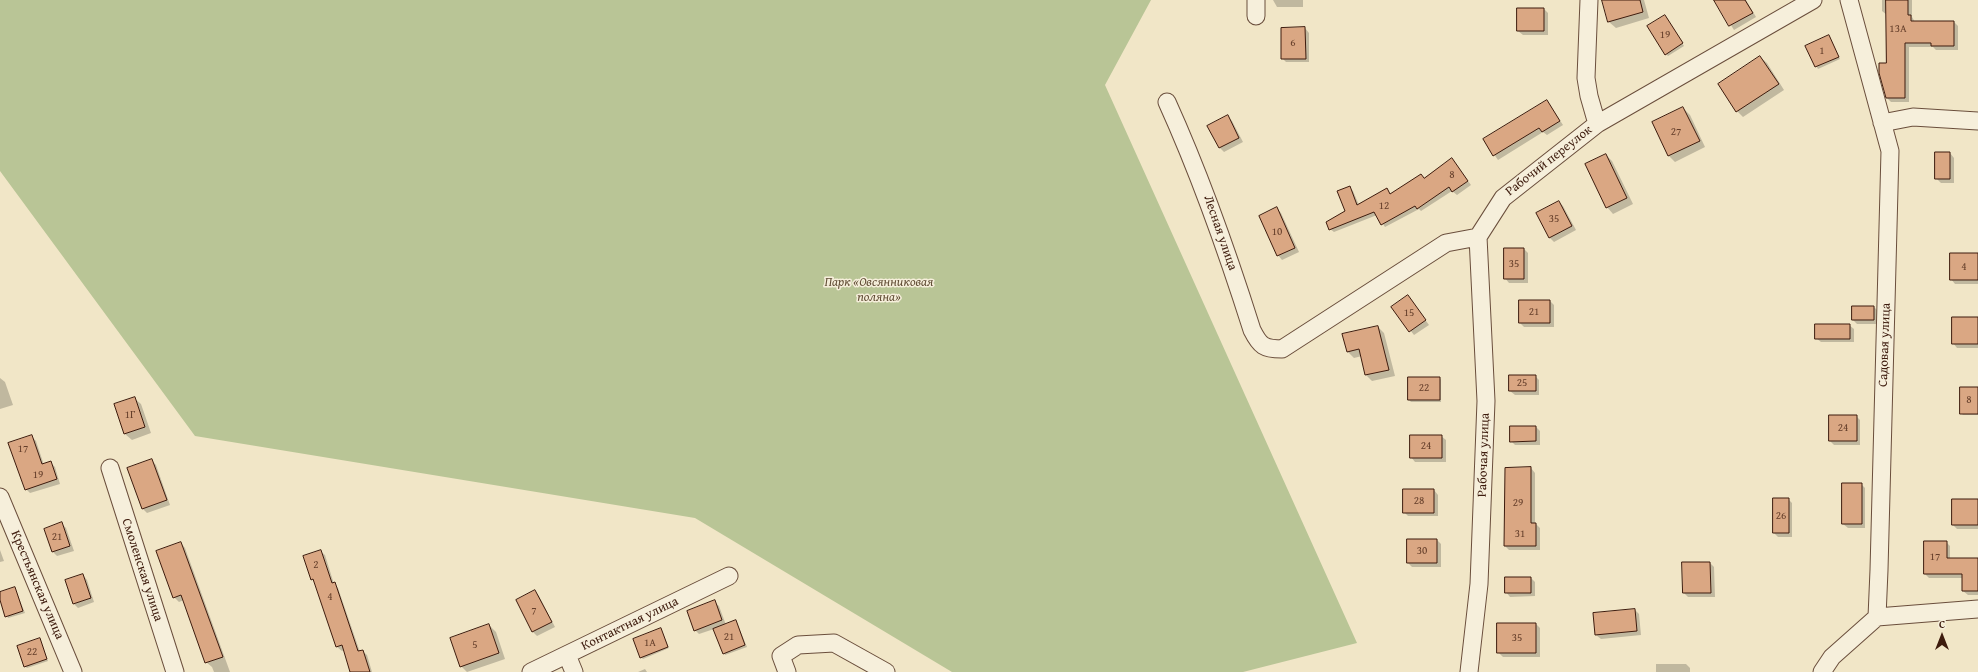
<!DOCTYPE html>
<html>
<head>
<meta charset="utf-8">
<style>
  body { margin:0 }
  #map { position:relative; width:1978px; height:672px; overflow:hidden; background:#f1e6c7; font-family:"Gentium Book Plus",serif }
  canvas { display:block }
  .north { position:absolute; left:1922px; top:616px; width:40px; height:40px; -webkit-text-stroke:3px #f6efdb; paint-order:stroke; rotate:0deg; font-size:11px; font-weight:700; line-height:16px; text-align:center; color:#3d1b0d }
  .north::after { content:''; display:block; margin:auto; width:14px; height:18px; background:#3d1b0d; clip-path:polygon(50% 0,100% 100%,50% 72%,0 100%) }
</style>
</head>
<body>
<div id="map">
<canvas width="1978" height="672"></canvas>
<div class="north">С</div>
</div>
<script>
const context = document.querySelector('canvas').getContext('2d');
context.lineJoin = 'round';
function fill(path, color) { context.fillStyle = color; context.fill(path, 'evenodd'); }
function trace(path, color, width, dash) { context.strokeStyle = color; context.lineWidth = width; context.lineCap = dash ? 'butt' : 'round'; context.setLineDash(dash || []); context.stroke(path); }
function label(font, color, halo, rows, align = 'center') {
  context.font = font + ' "Gentium Book Plus",serif'; context.lineWidth = 3; context.setLineDash([]); context.textBaseline = 'middle'; context.strokeStyle = halo; context.fillStyle = color; for (const [text, x, y, turn = 0] of rows) {
    context.save(); context.translate(x, y); context.rotate((+turn || 0) * Math.PI / 180); context.textAlign = isNaN(turn) ? turn : align; if (halo) context.strokeText(text, 0, 0); context.fillText(text, 0, 0); context.restore();
  }
}
fill(new Path2D(`
  M 0,0 L 1151,0 L 1105,85 L 1357,643 L 1243,672 L 952,672 L 695,518 L 195,436 L 0,171 Z`), '#b9c596');
fill(new Path2D(`
  M 1273,0 L 1303,0 L 1303,7 L 1277,7 Z
  M 1603,0 L 1644,0 L 1649,18 L 1616,28 L 1609,22 Z
  M 1715,0 L 1746,0 L 1756,17 L 1734,30 Z
  M 1882,0 L 1912,0 L 1912,17 L 1915,22 L 1954,22 L 1958,26 L 1958,50 L 1936,50 L 1933,47 L 1909,47 L 1909,102 L 1891,102 L 1887,98 L 1887,15 L 1882,11 Z
  M 1544,9 L 1548,13 L 1548,35 L 1523,35 L 1518,31 Z
  M 1667,18 L 1684,46 L 1668,56 L 1666,54 Z
  M 1305,28 L 1309,33 L 1309,62 L 1286,62 L 1282,58 Z
  M 1830,38 L 1840,59 L 1818,69 L 1806,47 Z
  M 1760,57 L 1767,63 L 1784,90 L 1743,117 L 1737,111 Z
  M 1547,101 L 1563,125 L 1547,135 L 1543,132 L 1498,160 L 1484,140 Z
  M 1683,108 L 1690,115 L 1705,147 L 1675,162 L 1669,156 Z
  M 1227,116 L 1232,121 L 1243,142 L 1224,152 L 1220,148 L 1209,126 Z
  M 1950,153 L 1954,158 L 1954,183 L 1941,183 L 1936,178 Z
  M 1606,155 L 1612,161 L 1633,204 L 1613,214 L 1607,207 Z
  M 1452,159 L 1471,185 L 1457,195 L 1452,191 L 1421,211 L 1419,209 L 1385,227 L 1377,215 L 1334,232 L 1330,229 L 1347,212 L 1349,187 L 1353,191 L 1359,205 L 1387,189 L 1391,195 L 1424,179 Z
  M 1559,202 L 1563,206 L 1576,230 L 1554,242 L 1550,238 L 1537,213 Z
  M 1277,208 L 1281,213 L 1299,252 L 1282,260 L 1278,255 Z
  M 1524,249 L 1528,253 L 1528,283 L 1509,283 L 1505,278 Z
  M 1978,255 L 1978,284 L 1955,284 L 1951,279 Z
  M 1408,296 L 1429,325 L 1414,335 L 1392,307 Z
  M 1520,301 L 1550,301 L 1554,305 L 1554,327 L 1524,327 L 1520,323 Z
  M 1874,307 L 1878,311 L 1878,324 L 1857,324 L 1853,320 Z
  M 1978,318 L 1978,348 L 1957,348 L 1953,343 Z
  M 1849,325 L 1854,329 L 1854,342 L 1821,342 L 1816,338 Z
  M 1378,327 L 1384,333 L 1395,376 L 1372,381 L 1366,375 L 1362,356 L 1354,358 L 1348,352 Z
  M 1535,376 L 1539,380 L 1539,395 L 1515,395 L 1510,391 Z
  M 0,378 L 5,382 L 13,405 L 0,409 Z
  M 1440,378 L 1441,380 L 1441,402 L 1411,402 L 1409,400 Z
  M 1978,388 L 1978,415 L 1963,415 L 1961,413 Z
  M 134,398 L 141,404 L 151,433 L 132,440 L 125,434 L 115,405 Z
  M 1856,416 L 1860,420 L 1860,445 L 1834,445 L 1830,441 Z
  M 1536,427 L 1540,431 L 1540,445 L 1515,445 L 1511,441 Z
  M 1441,436 L 1446,440 L 1446,462 L 1415,462 L 1411,457 Z
  M 32,437 L 36,441 L 44,465 L 50,462 L 55,467 L 60,484 L 30,493 L 26,489 Z
  M 152,461 L 156,465 L 170,505 L 147,513 L 143,509 Z
  M 1531,468 L 1535,473 L 1535,523 L 1540,528 L 1540,550 L 1509,550 L 1505,546 Z
  M 1861,484 L 1865,488 L 1865,528 L 1848,528 L 1843,524 Z
  M 1434,490 L 1438,495 L 1438,516 L 1408,516 L 1404,512 Z
  M 1788,499 L 1792,503 L 1792,537 L 1778,537 L 1774,533 Z
  M 1978,500 L 1978,529 L 1957,529 L 1953,525 Z
  M 62,524 L 66,528 L 74,551 L 57,556 L 53,552 Z
  M 1437,540 L 1441,544 L 1441,567 L 1412,567 L 1408,563 Z
  M 1946,542 L 1950,546 L 1950,559 L 1978,559 L 1978,595 L 1968,595 L 1963,591 L 1963,578 L 1929,578 L 1925,574 Z
  M 181,543 L 185,548 L 230,672 L 214,672 L 212,667 L 206,662 L 184,600 L 179,602 L 174,597 Z
  M 0,550 L 4,561 L 0,562 Z
  M 320,551 L 325,555 L 334,584 L 338,588 L 360,652 L 362,651 L 367,655 L 372,672 L 351,672 L 344,650 L 342,651 L 337,647 L 316,584 L 312,579 Z
  M 1683,563 L 1710,563 L 1714,567 L 1715,597 L 1688,597 L 1684,593 Z
  M 83,575 L 87,580 L 94,602 L 78,608 L 74,604 Z
  M 1531,578 L 1535,582 L 1535,596 L 1510,597 L 1506,592 Z
  M 15,588 L 25,613 L 8,618 L 0,593 Z
  M 535,591 L 539,596 L 555,627 L 537,636 L 533,632 L 517,601 Z
  M 714,602 L 719,606 L 726,625 L 735,621 L 737,623 L 747,647 L 725,655 L 714,629 L 699,634 L 695,630 Z
  M 1635,610 L 1639,614 L 1641,635 L 1601,639 L 1596,635 L 1594,614 Z
  M 1536,624 L 1540,628 L 1540,657 L 1503,657 L 1498,652 Z
  M 489,625 L 496,632 L 505,659 L 467,672 L 461,666 Z
  M 661,629 L 669,648 L 643,659 L 641,657 Z
  M 40,639 L 48,661 L 27,668 L 25,666 Z
  M 1656,664 L 1686,664 L 1690,668 L 1690,672 L 1656,672 Z
  M 645,669 L 647,672 L 638,672 Z`), '#0003');
const building = new Path2D(`
  M 1602,0 L 1640,0 L 1643,12 L 1608,22 Z
  M 1714,0 L 1745,0 L 1753,13 L 1729,26 Z
  M 1886,0 L 1908,0 L 1908,15 L 1911,15 L 1911,21 L 1954,21 L 1954,46 L 1931,46 L 1931,43 L 1905,43 L 1905,98 L 1886,98 L 1879,73 L 1879,63 L 1886,63 Z
  M 1517,8 L 1544,8 L 1544,31 L 1517,31 Z
  M 1665,15 L 1683,43 L 1665,55 L 1647,26 Z
  M 1305,27 L 1306,59 L 1281,59 L 1281,28 Z
  M 1829,35 L 1839,57 L 1815,67 L 1805,46 Z
  M 1760,56 L 1779,84 L 1736,112 L 1718,84 Z
  M 1547,100 L 1560,121 L 1542,132 L 1539,128 L 1493,156 L 1483,139 Z
  M 1683,107 L 1700,141 L 1668,156 L 1652,122 Z
  M 1228,115 L 1239,138 L 1219,148 L 1207,126 Z
  M 1935,152 L 1950,152 L 1950,179 L 1935,179 Z
  M 1606,154 L 1627,198 L 1606,208 L 1585,164 Z
  M 1452,158 L 1468,181 L 1452,192 L 1449,187 L 1417,209 L 1415,206 L 1381,225 L 1374,212 L 1329,230 L 1326,222 L 1345,211 L 1337,191 L 1350,186 L 1357,205 L 1387,188 L 1390,194 L 1421,174 L 1424,178 Z
  M 1559,201 L 1572,226 L 1549,238 L 1536,213 Z
  M 1277,207 L 1295,248 L 1277,256 L 1259,216 Z
  M 1504,248 L 1524,248 L 1524,279 L 1504,279 Z
  M 1950,253 L 1978,253 L 1978,280 L 1950,280 Z
  M 1408,295 L 1426,320 L 1409,332 L 1391,307 Z
  M 1519,300 L 1550,300 L 1550,323 L 1519,323 Z
  M 1852,306 L 1874,306 L 1874,320 L 1852,320 Z
  M 1952,317 L 1978,317 L 1978,344 L 1952,344 Z
  M 1815,324 L 1850,324 L 1850,339 L 1815,339 Z
  M 1378,326 L 1389,370 L 1365,375 L 1359,349 L 1347,352 L 1342,334 Z
  M 1509,375 L 1536,375 L 1536,391 L 1509,391 Z
  M 1408,377 L 1440,377 L 1440,400 L 1408,400 Z
  M 1960,387 L 1978,387 L 1978,414 L 1960,414 Z
  M 135,397 L 145,427 L 124,434 L 114,404 Z
  M 1829,415 L 1857,415 L 1857,441 L 1829,441 Z
  M 1510,426 L 1536,426 L 1536,441 L 1510,442 Z
  M 32,435 L 42,464 L 51,461 L 57,479 L 25,490 L 8,443 Z
  M 1410,435 L 1442,435 L 1442,458 L 1410,458 Z
  M 152,459 L 167,500 L 142,509 L 127,468 Z
  M 1531,467 L 1531,523 L 1536,523 L 1536,546 L 1504,546 L 1505,468 Z
  M 1842,483 L 1862,483 L 1862,524 L 1842,524 Z
  M 1403,489 L 1434,489 L 1434,513 L 1403,513 Z
  M 1773,498 L 1789,498 L 1789,533 L 1773,533 Z
  M 1952,499 L 1978,499 L 1978,525 L 1952,525 Z
  M 62,522 L 70,546 L 52,552 L 44,529 Z
  M 1407,539 L 1437,539 L 1437,563 L 1407,563 Z
  M 1924,541 L 1947,541 L 1947,558 L 1978,558 L 1978,591 L 1962,591 L 1962,574 L 1924,574 Z
  M 181,542 L 223,657 L 205,663 L 181,595 L 173,598 L 156,551 Z
  M 321,550 L 332,583 L 335,582 L 358,651 L 363,650 L 370,672 L 350,672 L 342,645 L 336,647 L 313,579 L 311,580 L 303,556 Z
  M 1682,562 L 1710,562 L 1711,593 L 1683,593 Z
  M 83,574 L 91,598 L 73,604 L 65,580 Z
  M 1505,577 L 1531,577 L 1531,593 L 1505,593 Z
  M 15,587 L 23,611 L 5,617 L 0,600 L 0,592 Z
  M 535,590 L 552,622 L 532,632 L 516,600 Z
  M 715,600 L 722,620 L 694,631 L 687,611 Z
  M 1635,609 L 1637,631 L 1595,635 L 1593,613 Z
  M 736,620 L 745,645 L 723,654 L 713,629 Z
  M 1497,623 L 1536,623 L 1536,653 L 1497,653 Z
  M 489,624 L 499,653 L 460,667 L 450,638 Z
  M 661,628 L 668,647 L 640,658 L 633,639 Z
  M 40,638 L 47,659 L 24,667 L 17,646 Z`);
fill(building, '#daa783');
trace(building, '#3d1b0d', 1);
const street = new Path2D(`
  M 1256,0 L 1256,16
  M 1589,0 L 1586,78 L 1589,96 L 1597,124
  M 1167,102 C 1201,177 1227,251 1252,330 C 1260,346 1264,349 1282,349 L 1446,243 L 1478,237 L 1503,198 L 1597,124 L 1813,0
  M 1882,123 L 1913,117 L 1978,121
  M 110,468 L 175,672
  M 0,497 L 73,672
  M 1877,617 L 1978,609
  M 567,655 L 574,672
  M 531,672 L 729,576
  M 787,672 L 781,656 L 798,645 L 834,643 L 886,672
  M 1469,672 L 1479,584 L 1486,401 L 1478,237
  M 1822,672 L 1832,657 L 1877,617 L 1879,570 L 1890,151 L 1849,0`);
trace(street, '#6a4e3c', 19);
trace(street, '#f6efdb', 17);
label('11px', '#643e2a', null, [
  ["13А",1898,29],
  ["19",1665,35],
  ["6",1293,43],
  ["1",1822,51],
  ["27",1676,132],
  ["8",1452,175],
  ["12",1384,206],
  ["35",1554,219],
  ["10",1277,232],
  ["35",1514,264],
  ["4",1964,267],
  ["21",1534,312],
  ["15",1409,313],
  ["25",1522,383],
  ["22",1424,388],
  ["8",1969,400],
  ["1Г",130,415],
  ["24",1843,428],
  ["24",1426,446],
  ["17",23,449],
  ["19",38,475],
  ["28",1419,501],
  ["29",1518,503],
  ["26",1781,516],
  ["31",1520,534],
  ["21",57,537],
  ["30",1422,551],
  ["17",1935,557],
  ["2",316,565],
  ["4",330,597],
  ["7",534,611],
  ["21",729,637],
  ["35",1517,638],
  ["1А",650,643],
  ["5",475,645],
  ["22",32,652]
]);
label('13px', '#3d1b0d', '#f6efdb', [
  ["Рабочий переулок",1549,161,-38],
  ["Лесная улица",1220,233,71],
  ["Садовая улица",1885,345,-88],
  ["Рабочая улица",1484,455,-88],
  ["Смоленская улица",142,570,72],
  ["Крестьянская улица",37,585,67],
  ["Контактная улица",630,624,-26]
]);
label('italic 13px', '#624e36', '#f6efdb', [
  ["Парк «Овсянниковая",879,283],
  ["поляна»",879,298]
]);
</script>
</body>
</html>
